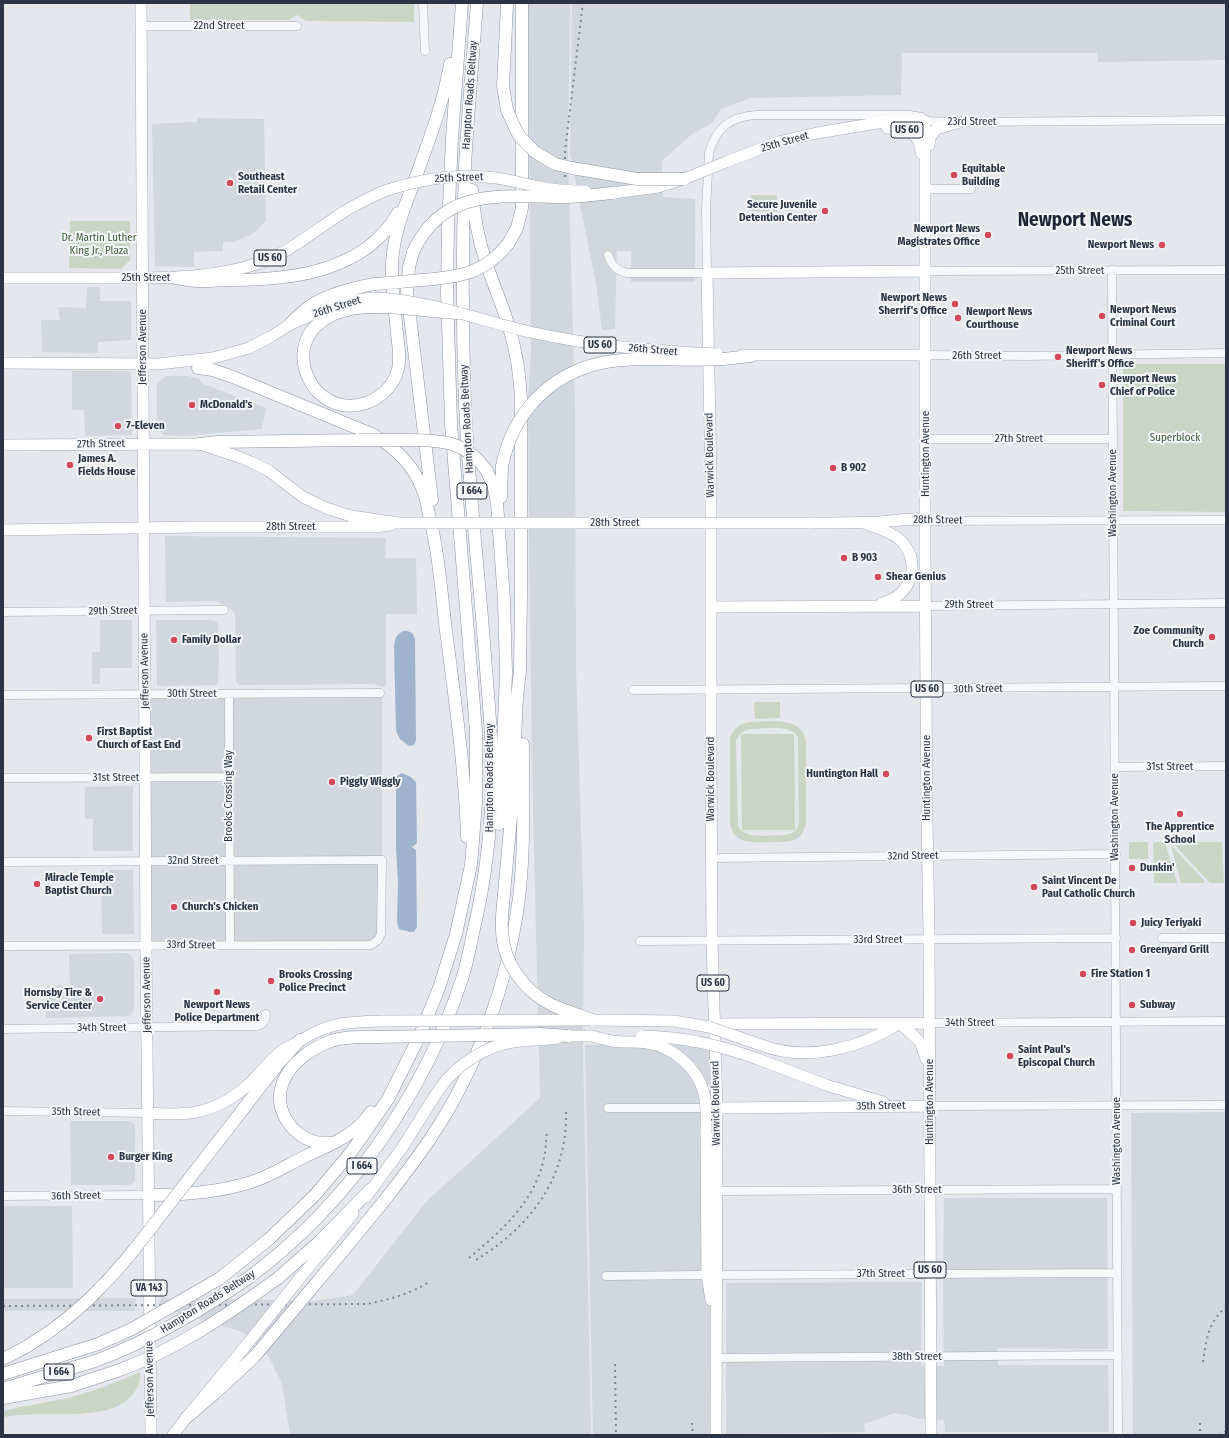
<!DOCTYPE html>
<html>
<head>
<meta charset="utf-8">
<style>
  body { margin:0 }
  #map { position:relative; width:1229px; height:1438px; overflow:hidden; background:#e4e7ec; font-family:"Fira Sans Condensed",sans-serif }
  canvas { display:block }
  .frame { position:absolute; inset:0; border:4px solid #2b3445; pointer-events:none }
</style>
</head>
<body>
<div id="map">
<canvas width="1229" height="1438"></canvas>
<div class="frame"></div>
</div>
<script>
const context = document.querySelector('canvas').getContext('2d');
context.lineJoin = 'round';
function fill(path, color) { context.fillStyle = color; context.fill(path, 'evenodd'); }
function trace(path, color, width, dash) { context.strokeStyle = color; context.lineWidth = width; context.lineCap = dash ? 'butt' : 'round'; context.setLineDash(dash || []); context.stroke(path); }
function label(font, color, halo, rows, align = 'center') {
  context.font = font + ' "Fira Sans Condensed",sans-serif'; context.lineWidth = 4; context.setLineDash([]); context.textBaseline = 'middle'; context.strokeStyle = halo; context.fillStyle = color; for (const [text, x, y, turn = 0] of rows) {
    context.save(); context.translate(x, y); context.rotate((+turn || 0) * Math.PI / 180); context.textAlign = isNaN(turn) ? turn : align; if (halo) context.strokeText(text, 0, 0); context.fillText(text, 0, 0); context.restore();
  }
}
fill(new Path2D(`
  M 528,3 L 570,3 L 568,157 L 575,406 L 576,666 L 584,925 L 583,1053 L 591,1435 L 290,1435 L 282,1384 L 269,1357 L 243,1332 L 159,1307 L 161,1298 L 316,1301 L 353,1295 L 426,1202 L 540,1098 L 532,767 L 529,538 L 528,399 L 531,351 Z
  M 572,3 L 1226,3 L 1226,60 L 1098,62 L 1097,53 L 902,53 L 901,95 L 751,98 L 721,109 L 712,123 L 692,134 L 662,161 L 663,197 L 695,199 L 695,282 L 631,282 L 631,251 L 617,251 L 615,329 L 602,330 L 596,284 L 570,154 Z
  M 197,118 L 264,119 L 266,221 L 254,233 L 234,242 L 223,242 L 223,251 L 194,252 L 194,267 L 155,266 L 152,124 L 197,122 Z
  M 90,287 L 98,287 L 100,288 L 100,301 L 131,301 L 131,340 L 98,342 L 98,353 L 42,352 L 41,320 L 60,320 L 58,307 L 86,308 L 87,288 Z
  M 72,371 L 127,371 L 131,373 L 132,435 L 85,436 L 84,410 L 72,410 Z
  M 166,376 L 188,376 L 199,379 L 201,383 L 266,408 L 262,429 L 184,436 L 164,435 L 157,429 L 157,384 Z
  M 165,536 L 386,538 L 385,558 L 416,558 L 417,614 L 386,614 L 386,687 L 372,684 L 239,685 L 236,682 L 235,613 L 227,606 L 217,601 L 166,602 Z
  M 100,620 L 132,620 L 132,668 L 100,668 L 100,684 L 92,684 L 92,652 L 100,652 Z
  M 156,620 L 211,620 L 216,621 L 218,624 L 219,658 L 218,681 L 216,685 L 157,686 Z
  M 382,693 L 382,935 L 376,943 L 146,944 L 145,695 Z
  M 133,786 L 133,851 L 93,851 L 93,819 L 85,819 L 85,787 Z
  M 101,870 L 133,870 L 134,934 L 102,934 Z
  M 127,953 L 132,956 L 134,961 L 134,1009 L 130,1016 L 46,1018 L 46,986 L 70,985 L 69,954 Z
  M 585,1045 L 686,1045 L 710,1051 L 710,1435 L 593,1435 Z
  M 1226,1112 L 1226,1435 L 1133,1435 L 1131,1113 Z
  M 70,1121 L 130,1121 L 135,1124 L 135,1181 L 130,1185 L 71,1185 Z
  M 944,1198 L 1107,1198 L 1108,1349 L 997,1348 L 998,1365 L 1108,1365 L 1109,1432 L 945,1432 L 944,1420 L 919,1419 L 906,1415 L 895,1413 L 864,1424 L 865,1432 L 726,1434 L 726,1283 L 922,1282 L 921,1366 L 944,1366 L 943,1282 Z
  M 3,1206 L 72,1206 L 73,1288 L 3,1288 Z
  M 136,1298 L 135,1311 L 3,1311 L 3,1299 Z`), '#d2d6de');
fill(new Path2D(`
  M 190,3 L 414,3 L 414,22 L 306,21 L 297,15 L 288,20 L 190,20 Z
  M 751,195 L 777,195 L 777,212 L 751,211 Z
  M 70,221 L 130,221 L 130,260 L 121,269 L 69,268 Z
  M 1123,364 L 1226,364 L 1226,512 L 1123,511 Z
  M 754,702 L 780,702 L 780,718 L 755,719 Z
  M 749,722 C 768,722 803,715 806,742 L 806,824 C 804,830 802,836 796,839 C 789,843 780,842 772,842 C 754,842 733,846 730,822 L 730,738 C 733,729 739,724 749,722 ZM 751,729 C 765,729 790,723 798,738 L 799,823 C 798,830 793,834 785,835 C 771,835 745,840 738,826 L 736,741 C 739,734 743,730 751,729 Z
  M 741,734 L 794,734 L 795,830 L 742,830 Z
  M 1129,842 L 1148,842 L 1148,859 L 1129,859 Z
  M 1155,842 L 1165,842 L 1177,882 L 1176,883 L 1154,883 L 1153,844 Z
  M 1175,842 L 1222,842 L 1224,883 L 1210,883 L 1174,844 Z
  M 1171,845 L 1205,881 L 1204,883 L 1181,883 Z
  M 140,1372 C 142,1391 124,1406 107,1410 C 74,1418 37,1411 3,1417 L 3,1411 C 23,1406 44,1403 64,1399 C 90,1393 115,1383 140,1372 Z`), '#c9d6c5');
fill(new Path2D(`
  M 403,631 C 410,631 413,632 415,639 L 416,740 L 414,745 L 409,746 L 400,739 L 396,731 L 394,647 C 395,639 396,635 403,631 Z
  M 402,773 L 411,777 L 416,782 L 417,843 L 412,847 L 416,850 L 417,927 L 414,932 L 410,932 L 399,929 L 397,922 L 398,882 L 396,849 L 396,779 L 397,776 Z`), '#9fb4cc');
const minor = new Path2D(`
  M 423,3 L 425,51
  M 141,26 L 297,26
  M 925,189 L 971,189
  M 608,255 C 611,265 617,271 627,273 L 707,273 L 706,209 L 709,153 C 716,128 729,117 756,115 L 909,115 L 922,117 L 925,121 L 960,122 L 1226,120
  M 1112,270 L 1118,1435
  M 925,271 L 1226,270
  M 925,355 L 1026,356 L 1226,353
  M 926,439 L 1113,439
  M 925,521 L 1226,520
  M 926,606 L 1226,603
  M 3,612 L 224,610
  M 633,690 L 1226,686
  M 229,694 L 230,945
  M 3,695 L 380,693
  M 1115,767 L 1226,766
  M 3,778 L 229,777
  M 711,858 L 1116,854
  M 3,862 L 382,860 L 381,934 L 378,940 L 371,945 L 3,946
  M 1162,938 L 1226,938
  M 640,941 L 1116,938
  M 929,1023 L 1226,1021
  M 3,1029 L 256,1026 C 263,1025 266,1021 266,1014
  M 930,1106 L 1226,1105
  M 608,1108 L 711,1108
  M 3,1111 L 148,1113
  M 717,1191 L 1117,1189
  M 3,1196 L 148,1195
  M 717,1275 L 1117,1273
  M 606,1276 L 707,1275
  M 716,1358 L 1118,1355`);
const major = new Path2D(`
  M 141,3 L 146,952 L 151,1435
  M 887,128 C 905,129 921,131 921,153
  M 929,145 L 930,138 L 936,129 L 960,122
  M 726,162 L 778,142 L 817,133 L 889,121 L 925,121 L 925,554 L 927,822 L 929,932 L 931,1435
  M 613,193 L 658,187 L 678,181
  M 3,278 C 40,278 78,278 115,278 C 164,278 215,279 262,262 C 291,251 313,232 339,215 C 352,206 367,199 382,192
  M 742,355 L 925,355
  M 3,363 L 158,364 L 213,358 L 249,348 L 272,336 L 289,325 L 329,307 L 354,300 L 374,298
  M 3,445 L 200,444 L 239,457 L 251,462 L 269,471 L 303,497 L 326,508 L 351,516 L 399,523
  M 861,522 C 871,526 889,531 898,538 C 923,559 913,596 882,603
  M 809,523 C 832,523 856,523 880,522 C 895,521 910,517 925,521
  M 3,530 L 198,527 L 375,527 L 391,525
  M 711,607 L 926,606
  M 592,1020 L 674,1021 L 709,1027
  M 900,1023 L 920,1042 L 926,1059
  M 714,1024 L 929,1023
  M 568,1036 L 592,1036
  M 764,1046 C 808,1062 861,1048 900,1023
  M 758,1059 L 826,1085 L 883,1102
  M 717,1108 L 930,1106
  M 148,1113 C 189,1116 215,1114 247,1086 C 258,1076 267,1063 279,1053 C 285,1048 293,1045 300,1041 C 329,1022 349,1022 384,1021
  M 706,1133 L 707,1275 L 711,1300
  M 366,1197 L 402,1148 L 436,1094 L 447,1079
  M 300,1278 L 353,1214
  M 173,1435 L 186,1418 L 244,1348
  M 716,1435 L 717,1108 L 712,941 L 711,762 L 711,480 L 707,273 L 925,271`);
const highway = new Path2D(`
  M 505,47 L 507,3
  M 472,190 C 474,215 478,239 486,262 C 493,285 504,308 510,331 C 517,354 520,377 521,400 L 521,595 L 520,671 L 517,697 L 512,806 L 504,894
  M 508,244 L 517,228 L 522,208 L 522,3
  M 413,252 L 409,267 L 407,291 L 432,500
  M 175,278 C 182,279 189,281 196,281 C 208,282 221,280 233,280 C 293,280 365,271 398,213
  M 374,307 C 356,307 336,311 322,321 C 281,349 313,420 366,403 C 382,397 394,385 398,369 C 401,357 398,345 397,333 C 395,310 391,287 392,264 C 393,236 404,208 414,182 C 428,143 443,105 450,64
  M 289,325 C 294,320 299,315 305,310 C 321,296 353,288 374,284
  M 723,359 L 751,356
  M 198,368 L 213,370 L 233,377 L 374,435 C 395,448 413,464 422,488 C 426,496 427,506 429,514 C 438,550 441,586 445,623 C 454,694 465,766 467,837
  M 200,444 L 217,442 L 359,440
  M 487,471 L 494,488 L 497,503 L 504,600 L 506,672 L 502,774 L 499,824
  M 501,497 L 502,466
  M 333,1143 C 327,1143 320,1143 315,1142 C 289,1134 273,1107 283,1082 C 291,1062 312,1048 331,1041 C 346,1036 362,1037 377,1037
  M 189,1179 L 278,1064 L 300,1040
  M 148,1195 C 182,1195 216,1193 248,1183 C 269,1177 287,1165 306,1156 C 330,1145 356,1135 371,1112
  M 278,1278 L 318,1243 L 371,1189
  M 219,1279 L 269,1239 L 315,1195 L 352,1151 L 388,1099 L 420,1035 L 439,988 L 456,934 L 471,865 L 476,803 L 476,731 L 451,424 L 447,290 L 448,227 L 452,138 L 462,3
  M 247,1279 C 347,1205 423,1097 462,979 C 467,964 470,948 473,933 C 486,879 492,826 492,771 C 492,737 489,703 486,669 C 480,581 469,493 465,404 C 462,325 462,245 465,166 C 468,112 473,57 477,3
  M 318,1281 C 356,1235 396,1189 430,1139 C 478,1068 508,983 519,898 C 525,847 523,795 523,744
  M 3,1359 L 26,1347 L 49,1332
  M 3,1374 L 98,1344 L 114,1337
  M 3,1389 L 95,1361 L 113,1354
  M 3,1398 L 71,1386 L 114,1372
  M 186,1418 L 215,1393 L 254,1357`);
trace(minor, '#a9aeb7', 9);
trace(major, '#a3abb8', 12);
trace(highway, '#8b94a3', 13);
trace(minor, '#f7f8fa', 8);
trace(major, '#fff', 11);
trace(highway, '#fff', 12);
trace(new Path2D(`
  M 565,177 L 565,151 L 583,3
  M 469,1258 C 501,1231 535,1202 544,1158 C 546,1149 546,1140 547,1130
  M 476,1260 C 531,1226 568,1178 566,1110
  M 3,1306 L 367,1304 C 388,1300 410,1294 429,1282
  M 1203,1362 C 1206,1341 1208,1322 1226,1307
  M 615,1364 L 616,1435
  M 692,1423 L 693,1435
  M 1200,1423 L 1200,1435
  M 1219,1435 L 1226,1431`), '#7d8696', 2, [2, 4]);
const majorBridge = new Path2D(`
  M 684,179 L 726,162
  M 382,192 C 419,179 457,173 496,178 C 511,180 525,184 539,187 C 554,190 569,191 585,191
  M 374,298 C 428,300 478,320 530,332 C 592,346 654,351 717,354
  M 399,523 L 809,523
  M 384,1021 L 588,1020
  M 709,1027 L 764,1046
  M 592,1036 C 599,1038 606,1040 613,1041 C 624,1043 636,1041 647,1043 C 673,1047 697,1067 704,1093 C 707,1106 706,1120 706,1133
  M 642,1036 C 686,1037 718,1045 758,1059
  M 447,1079 C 467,1058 491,1044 520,1041 C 532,1040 545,1040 557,1038
  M 244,1348 L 300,1278`);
const highwayBridge = new Path2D(`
  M 505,47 L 503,86 L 507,110 L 516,130 L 521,138 L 535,152 L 555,164 L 572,168 L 637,179 L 684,179
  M 413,252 C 444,185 505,197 565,197 C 581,197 597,194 613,193
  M 374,284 C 391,283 407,281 423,280 C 459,277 484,274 508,244
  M 374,307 C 402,306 430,312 459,313
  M 359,440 C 375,440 392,440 408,440 C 442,440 466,441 487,471
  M 502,466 C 507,441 518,418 536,399 C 591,343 654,364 723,359
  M 504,894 C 503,906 501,918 502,930 C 503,963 524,991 552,1005 C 565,1011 579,1015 592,1020
  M 377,1037 L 541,1034 L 568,1036
  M 49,1332 C 67,1319 84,1305 100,1288 C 133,1255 160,1215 189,1179
  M 114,1337 L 132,1329 L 219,1279
  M 113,1354 C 161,1334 204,1308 247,1279
  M 254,1357 L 318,1281
  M 114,1372 C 175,1351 227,1315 278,1278`);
trace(majorBridge, '#a3abb8', 12, []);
trace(highwayBridge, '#8b94a3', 13, []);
trace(majorBridge, '#fff', 11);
trace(highwayBridge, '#fff', 12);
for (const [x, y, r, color] of [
  [954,175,4,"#d1495b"],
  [230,183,4,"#d1495b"],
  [825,211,4,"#d1495b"],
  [988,235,4,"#d1495b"],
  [1162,245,4,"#d1495b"],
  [955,304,4,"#d1495b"],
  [1102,316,4,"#d1495b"],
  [958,318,4,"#d1495b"],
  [1058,357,4,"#d1495b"],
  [1102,385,4,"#d1495b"],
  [192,405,4,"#d1495b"],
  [118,426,4,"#d1495b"],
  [70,465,4,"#d1495b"],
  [833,468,4,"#d1495b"],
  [844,558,4,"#d1495b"],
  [878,577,4,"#d1495b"],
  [1212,637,4,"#d1495b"],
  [174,640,4,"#d1495b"],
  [89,738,4,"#d1495b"],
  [886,774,4,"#d1495b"],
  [332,782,4,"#d1495b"],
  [1180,814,4,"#d1495b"],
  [1132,868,4,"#d1495b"],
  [37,884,4,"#d1495b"],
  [1034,887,4,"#d1495b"],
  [174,907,4,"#d1495b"],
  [1133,923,4,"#d1495b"],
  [1132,950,4,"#d1495b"],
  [1083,974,4,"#d1495b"],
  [271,981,4,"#d1495b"],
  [217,992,4,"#d1495b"],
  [100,999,4,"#d1495b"],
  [1132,1005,4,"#d1495b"],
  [1010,1056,4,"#d1495b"],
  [111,1157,4,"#d1495b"]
]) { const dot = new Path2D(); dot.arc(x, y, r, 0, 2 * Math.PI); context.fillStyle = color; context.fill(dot); trace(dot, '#f4f6f9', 1.5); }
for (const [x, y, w] of [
  [907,130,32],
  [270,258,32],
  [600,345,32],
  [472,491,30],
  [927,689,32],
  [713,983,32],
  [362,1166,30],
  [930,1270,32],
  [149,1288,36],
  [59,1372,30]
]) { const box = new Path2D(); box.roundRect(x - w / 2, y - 8, w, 16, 3); context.fillStyle = '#f4f6f9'; context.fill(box); trace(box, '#2b3445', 1); }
label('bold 10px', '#2b3445', null, [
  ["US 60",907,130],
  ["US 60",270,258],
  ["US 60",600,345],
  ["I 664",472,491],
  ["US 60",927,689],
  ["US 60",713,983],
  ["I 664",362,1166],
  ["US 60",930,1270],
  ["VA 143",149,1288],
  ["I 664",59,1372]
]);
label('11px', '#2b3445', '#f4f6f9', [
  ["22nd Street",219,26],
  ["Hampton Roads Beltway",470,95,-86],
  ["23rd Street",972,122],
  ["25th Street",785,142,-16],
  ["25th Street",459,178,-2],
  ["25th Street",1080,271],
  ["25th Street",146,278],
  ["26th Street",337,307,-17],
  ["Jefferson Avenue",143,347,-90],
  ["26th Street",653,350,5],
  ["26th Street",977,356],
  ["Hampton Roads Beltway",467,419,-93],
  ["27th Street",1019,439],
  ["27th Street",101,444,-1],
  ["Huntington Avenue",926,454,-90],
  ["Warwick Boulevard",710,455,-91],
  ["Washington Avenue",1113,493,-90],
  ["28th Street",938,520,1],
  ["28th Street",615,523],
  ["28th Street",291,527],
  ["29th Street",969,605],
  ["29th Street",113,611,-1],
  ["Jefferson Avenue",145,671,-91],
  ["30th Street",978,689,-1],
  ["30th Street",192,694],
  ["31st Street",1170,767],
  ["31st Street",116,778],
  ["Hampton Roads Beltway",490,778,-90],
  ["Huntington Avenue",927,778,-90],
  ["Warwick Boulevard",711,779,-90],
  ["Brooks Crossing Way",229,796,-90],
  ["Washington Avenue",1115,817,-90],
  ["32nd Street",913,856,-1],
  ["32nd Street",193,861],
  ["33rd Street",878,940],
  ["33rd Street",191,945,1],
  ["Jefferson Avenue",147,995,-91],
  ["34th Street",970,1023],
  ["34th Street",102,1028],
  ["Huntington Avenue",930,1102,-90],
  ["Warwick Boulevard",716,1103,-91],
  ["35th Street",881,1106,-1],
  ["35th Street",76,1112,1],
  ["Washington Avenue",1117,1141,-90],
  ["36th Street",917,1190],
  ["36th Street",76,1196,-1],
  ["37th Street",881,1274],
  ["Hampton Roads Beltway",208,1302,-32],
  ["38th Street",917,1357],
  ["Jefferson Avenue",150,1379,-91]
]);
label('bold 11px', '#2b3445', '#f4f6f9', [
  ["Equitable",962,169],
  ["Building",962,182],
  ["Southeast",238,177],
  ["Retail Center",238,190],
  ["Secure Juvenile",817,205,"right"],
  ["Detention Center",817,218,"right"],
  ["Newport News",980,229,"right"],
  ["Magistrates Office",980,242,"right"],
  ["Newport News",1154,245,"right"],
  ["Newport News",947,298,"right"],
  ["Sherrif's Office",947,311,"right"],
  ["Newport News",1110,310],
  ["Criminal Court",1110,323],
  ["Newport News",966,312],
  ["Courthouse",966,325],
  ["Newport News",1066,351],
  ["Sheriff's Office",1066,364],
  ["Newport News",1110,379],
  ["Chief of Police",1110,392],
  ["McDonald's",200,405],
  ["7-Eleven",126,426],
  ["James A.",78,459],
  ["Fields House",78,472],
  ["B 902",841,468],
  ["B 903",852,558],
  ["Shear Genius",886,577],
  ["Zoe Community",1204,631,"right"],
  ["Church",1204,644,"right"],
  ["Family Dollar",182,640],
  ["First Baptist",97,732],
  ["Church of East End",97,745],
  ["Huntington Hall",878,774,"right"],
  ["Piggly Wiggly",340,782],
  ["The Apprentice",1180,827,"center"],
  ["School",1180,840,"center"],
  ["Dunkin'",1140,868],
  ["Miracle Temple",45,878],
  ["Baptist Church",45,891],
  ["Saint Vincent De",1042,881],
  ["Paul Catholic Church",1042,894],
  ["Church's Chicken",182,907],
  ["Juicy Teriyaki",1141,923],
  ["Greenyard Grill",1140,950],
  ["Fire Station 1",1091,974],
  ["Brooks Crossing",279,975],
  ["Police Precinct",279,988],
  ["Hornsby Tire &",92,993,"right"],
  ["Service Center",92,1006,"right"],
  ["Newport News",217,1005,"center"],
  ["Police Department",217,1018,"center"],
  ["Subway",1140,1005],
  ["Saint Paul's",1018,1050],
  ["Episcopal Church",1018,1063],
  ["Burger King",119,1157]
], 'left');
label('11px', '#3f6138', '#f4f6f9', [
  ["Dr. Martin Luther",99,238],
  ["King Jr., Plaza",99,251],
  ["Superblock",1175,438]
]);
label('bold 19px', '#1d2536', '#f4f6f9', [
  ["Newport News",1075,221]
]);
</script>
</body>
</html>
